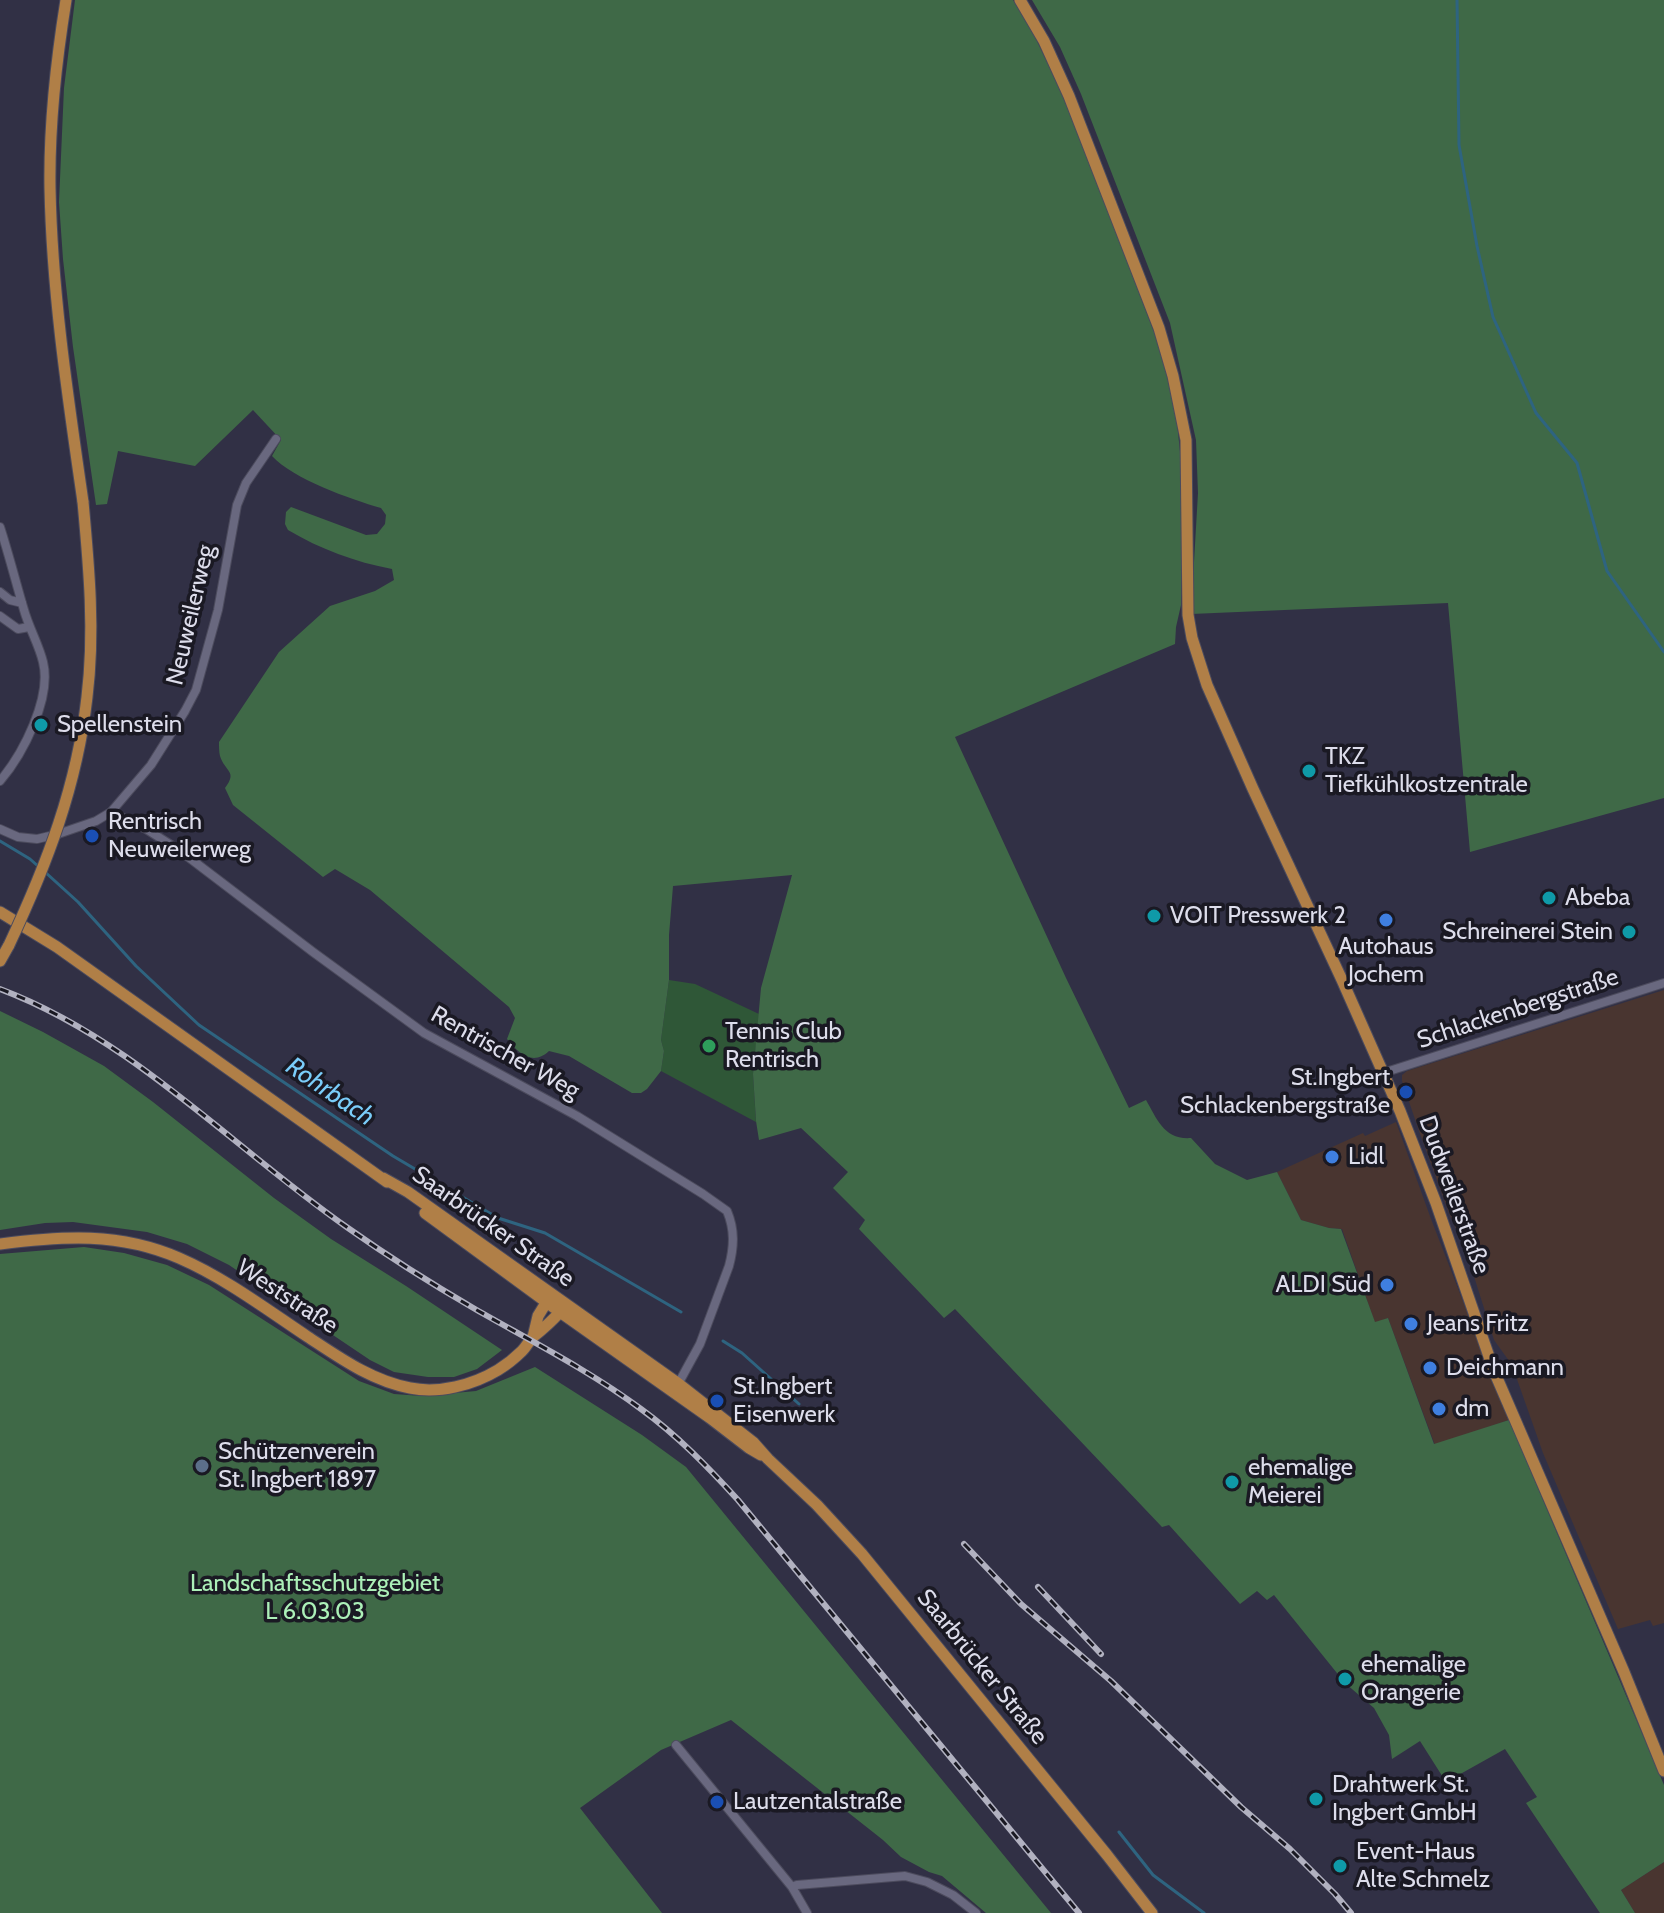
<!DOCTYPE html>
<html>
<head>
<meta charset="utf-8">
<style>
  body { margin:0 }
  canvas { display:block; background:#313045 }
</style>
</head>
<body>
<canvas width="1664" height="1913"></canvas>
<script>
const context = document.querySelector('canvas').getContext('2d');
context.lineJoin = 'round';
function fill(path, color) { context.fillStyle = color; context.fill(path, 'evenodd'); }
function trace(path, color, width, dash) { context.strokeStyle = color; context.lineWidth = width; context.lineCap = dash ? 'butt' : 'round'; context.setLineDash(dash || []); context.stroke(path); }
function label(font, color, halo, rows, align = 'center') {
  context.font = font + ' Cabin,sans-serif'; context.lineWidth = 7; context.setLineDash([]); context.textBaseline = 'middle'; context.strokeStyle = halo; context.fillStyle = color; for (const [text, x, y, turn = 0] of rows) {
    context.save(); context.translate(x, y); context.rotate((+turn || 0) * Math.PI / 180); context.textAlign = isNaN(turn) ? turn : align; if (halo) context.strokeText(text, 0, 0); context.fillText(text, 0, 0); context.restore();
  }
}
fill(new Path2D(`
  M 1664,990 L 1664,1623 L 1653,1626 L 1650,1620 L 1618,1629 L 1543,1453 L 1512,1365 L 1494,1340 L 1467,1254 L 1449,1213 L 1419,1131 L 1402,1081 L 1402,1075 L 1407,1071 Z
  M 1396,1122 L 1431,1219 L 1509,1420 L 1435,1445 L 1388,1318 L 1375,1323 L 1342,1229 L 1329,1228 L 1301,1220 L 1277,1172 L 1363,1133 L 1365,1136 Z
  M 1664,1862 L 1664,1913 L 1635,1913 L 1621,1890 Z`), '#493530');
fill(new Path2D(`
  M 669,980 L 695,984 L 759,1014 L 753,1074 L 756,1122 L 661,1071 L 664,1051 L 661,1040 Z`), '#2f5737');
fill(new Path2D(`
  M 75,0 L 1013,0 L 1033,33 L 1064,97 L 1159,345 L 1175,402 L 1182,472 L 1181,605 L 1176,627 L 1175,644 L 955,737 L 1066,978 L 1129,1108 L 1146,1100 C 1157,1119 1164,1140 1191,1138 L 1215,1164 L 1247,1180 L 1277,1172 L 1301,1220 L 1329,1228 L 1341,1229 L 1375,1322 L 1388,1318 L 1434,1444 L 1509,1420 L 1664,1785 L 1664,1862 L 1621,1890 L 1635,1913 L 1600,1913 L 1526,1803 L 1537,1797 L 1505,1749 L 1446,1782 L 1420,1741 L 1392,1759 L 1389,1735 L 1374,1708 L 1345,1683 L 1274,1595 L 1267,1600 L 1257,1591 L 1240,1604 L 1169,1525 L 1162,1527 L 955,1309 L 944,1318 L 859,1229 L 865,1220 L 833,1188 L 848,1172 L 801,1128 L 759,1140 L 756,1121 L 753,1074 L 761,988 L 792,875 L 673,886 L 669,935 L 669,980 L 661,1040 L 664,1051 L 661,1071 L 647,1089 L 641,1093 L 632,1093 L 569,1056 L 549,1051 C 533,1066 519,1054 507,1039 L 515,1018 L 509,1007 L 370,890 L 335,869 L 323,877 L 233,805 L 225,788 C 238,771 225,772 220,756 C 219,752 219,746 219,742 L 279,652 L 330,606 L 375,591 L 394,580 L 392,569 C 355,562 320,549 288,530 L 285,524 L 286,512 L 291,507 L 366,535 L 377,534 L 385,524 L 386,515 L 381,508 C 350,499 293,479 272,456 L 281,440 L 253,410 L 195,466 L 118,451 L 107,504 L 96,505 L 73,347 L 63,259 L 59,202 L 64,88 Z
  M 1032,0 L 1664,0 L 1664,798 L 1470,852 L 1448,603 L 1191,614 L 1198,493 L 1196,440 L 1170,323 L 1081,94 L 1060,47 Z
  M 0,1011 L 43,1032 L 104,1066 L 153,1102 L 274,1198 L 331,1239 L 406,1286 L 502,1350 L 477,1369 L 454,1377 L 428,1377 L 394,1372 L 370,1360 L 229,1265 L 187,1244 L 147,1232 L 73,1222 L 45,1223 L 0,1230 Z
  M 84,1247 L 124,1253 L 167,1265 L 209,1285 L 359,1381 L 394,1394 L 422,1396 L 476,1391 L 535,1367 L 642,1435 L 686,1467 L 1051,1913 L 986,1913 L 942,1876 L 929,1872 L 901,1857 L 883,1840 L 731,1720 L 661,1750 L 580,1808 L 662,1913 L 0,1913 L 0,1254 Z`), '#3f6947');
trace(new Path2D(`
  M 1457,0 L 1459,145 L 1477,246 L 1493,317 L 1536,413 L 1577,463 L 1607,571 L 1664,652
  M 0,841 L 30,859 L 39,867
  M 45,872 L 78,902 L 136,966 L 199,1025 L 393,1156 L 498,1218 L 545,1233 L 681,1312
  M 723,1341 L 742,1353 L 799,1404
  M 1119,1832 L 1153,1875 L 1204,1913`), '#2e6480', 3);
const minor = new Path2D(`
  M 0,527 C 9,555 16,583 24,610 C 29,628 39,645 43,662 C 52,698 23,754 0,781
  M 0,592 L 10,600 L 22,603
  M 0,616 L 18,629 L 29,627
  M 111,812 L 146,829 L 179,850 L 313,952 L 424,1033 L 577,1116 L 703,1194 L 727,1211 C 735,1230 734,1247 729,1266 L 700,1344 L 677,1386
  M 0,829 L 18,837 L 37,839 L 58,834 L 96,821 L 111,812 L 151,765 L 185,711 L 196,690 L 218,610 L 237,505 L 246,483 L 276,439
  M 1383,1073 L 1664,983
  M 676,1745 L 792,1887 L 807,1913
  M 792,1887 L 797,1885 L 905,1876 L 927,1882 L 953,1895 L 976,1913`);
const major = new Path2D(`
  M 66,0 C 56,62 49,125 50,188 C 52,293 68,398 83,502
  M 1020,0 L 1044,41 L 1069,96 L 1159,328 L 1173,376 L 1186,440 L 1188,615 L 1192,638 L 1207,685 L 1253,789 L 1342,980 L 1400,1111 L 1436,1203 L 1494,1371 L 1624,1672 L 1664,1771
  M 0,912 L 57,947 L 387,1182
  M 0,961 L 9,945
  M 383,1178 L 408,1192 L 679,1384 L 753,1442 L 768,1459 L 817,1505 L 862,1554 L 1107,1855 L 1152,1913
  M 425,1213 L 560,1312 L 710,1418 L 749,1448 L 761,1455
  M 0,1244 C 63,1236 119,1232 179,1258 C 225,1278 266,1309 308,1337 C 340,1358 372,1381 410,1388 C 439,1394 473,1385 498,1370 C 506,1365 515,1358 522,1351 C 526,1347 529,1341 533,1337 C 543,1329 551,1322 560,1312
  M 533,1337 L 538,1316 L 546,1303`);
trace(minor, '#4c4b5d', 10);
trace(major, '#4c4b5d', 13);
trace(minor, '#69687f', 8);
trace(major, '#b07f47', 11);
const rail = new Path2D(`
  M 0,989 C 133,1039 233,1148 348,1228 C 389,1257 432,1284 475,1309 C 531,1341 590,1371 641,1409 C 677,1435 708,1467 738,1500 L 1079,1913
  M 964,1544 L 1021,1604 L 1111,1681 L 1241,1807 L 1290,1849 L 1335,1894 L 1351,1913
  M 1038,1587 L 1101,1654`);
trace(rail, '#b1b1c0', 6);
trace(rail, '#1a1923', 3, [9]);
const majorBridge = new Path2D(`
  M 9,945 C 47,864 77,786 87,697 C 95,632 89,567 83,502`);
trace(majorBridge, '#4c4b5d', 13, []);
trace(majorBridge, '#b07f47', 11);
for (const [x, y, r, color] of [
  [41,725,8,"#0f9aa8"],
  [1309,771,8,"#0f9aa8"],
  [92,836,8,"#1a4fb4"],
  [1549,898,8,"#0f9aa8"],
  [1154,916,8,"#0f9aa8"],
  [1386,920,8,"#3f7fe0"],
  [1629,932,8,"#0f9aa8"],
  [709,1046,8,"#2e9e5b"],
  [1406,1092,8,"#1a4fb4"],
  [1332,1157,8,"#3f7fe0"],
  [1387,1285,8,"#3f7fe0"],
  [1411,1324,8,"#3f7fe0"],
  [1430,1368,8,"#3f7fe0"],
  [717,1401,8,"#1a4fb4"],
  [1439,1409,8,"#3f7fe0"],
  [202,1466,8,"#5c6f8a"],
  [1232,1482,8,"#0f9aa8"],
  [1345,1679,8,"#0f9aa8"],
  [1316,1799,8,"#0f9aa8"],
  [717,1802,8,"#1a4fb4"],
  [1340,1866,8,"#0f9aa8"]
]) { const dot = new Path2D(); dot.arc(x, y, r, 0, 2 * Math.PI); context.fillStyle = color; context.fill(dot); trace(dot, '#1a1923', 3); }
label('24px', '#ddddeb', '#1a1923', [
  ["Neuweilerweg",191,615,-77],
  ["Schlackenbergstraße",1518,1009,-18],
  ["Rentrischer Weg",505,1053,29],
  ["Dudweilerstraße",1454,1195,70],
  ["Saarbrücker Straße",493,1227,35],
  ["Weststraße",287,1297,33],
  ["Saarbrücker Straße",982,1667,51]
]);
label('24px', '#ddddeb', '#1a1923', [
  ["Spellenstein",57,725],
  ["TKZ",1325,757],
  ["Tiefkühlkostzentrale",1325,785],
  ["Rentrisch",108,822],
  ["Neuweilerweg",108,850],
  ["Abeba",1565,898],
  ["VOIT Presswerk 2",1170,916],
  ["Schreinerei Stein",1613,932,"right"],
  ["Autohaus",1386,947,"center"],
  ["Jochem",1386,975,"center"],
  ["Tennis Club",725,1032],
  ["Rentrisch",725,1060],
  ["St.Ingbert",1390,1078,"right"],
  ["Schlackenbergstraße",1390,1106,"right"],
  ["Lidl",1348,1157],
  ["ALDI Süd",1371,1285,"right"],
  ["Jeans Fritz",1427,1324],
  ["Deichmann",1446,1368],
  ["St.Ingbert",733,1387],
  ["Eisenwerk",733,1415],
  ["dm",1455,1409],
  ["Schützenverein",218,1452],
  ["St. Ingbert 1897",218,1480],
  ["ehemalige",1248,1468],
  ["Meierei",1248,1496],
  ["ehemalige",1361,1665],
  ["Orangerie",1361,1693],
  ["Drahtwerk St.",1332,1785],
  ["Ingbert GmbH",1332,1813],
  ["Lautzentalstraße",733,1802],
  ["Event-Haus",1356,1852],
  ["Alte Schmelz",1356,1880]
], 'left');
label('24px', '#acf0b8', '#1a1923', [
  ["Landschaftsschutzgebiet",315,1584],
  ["L 6.03.03",315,1612]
]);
label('italic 26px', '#7acdfa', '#1a1923', [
  ["Rohrbach",330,1092,34]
]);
</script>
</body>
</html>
